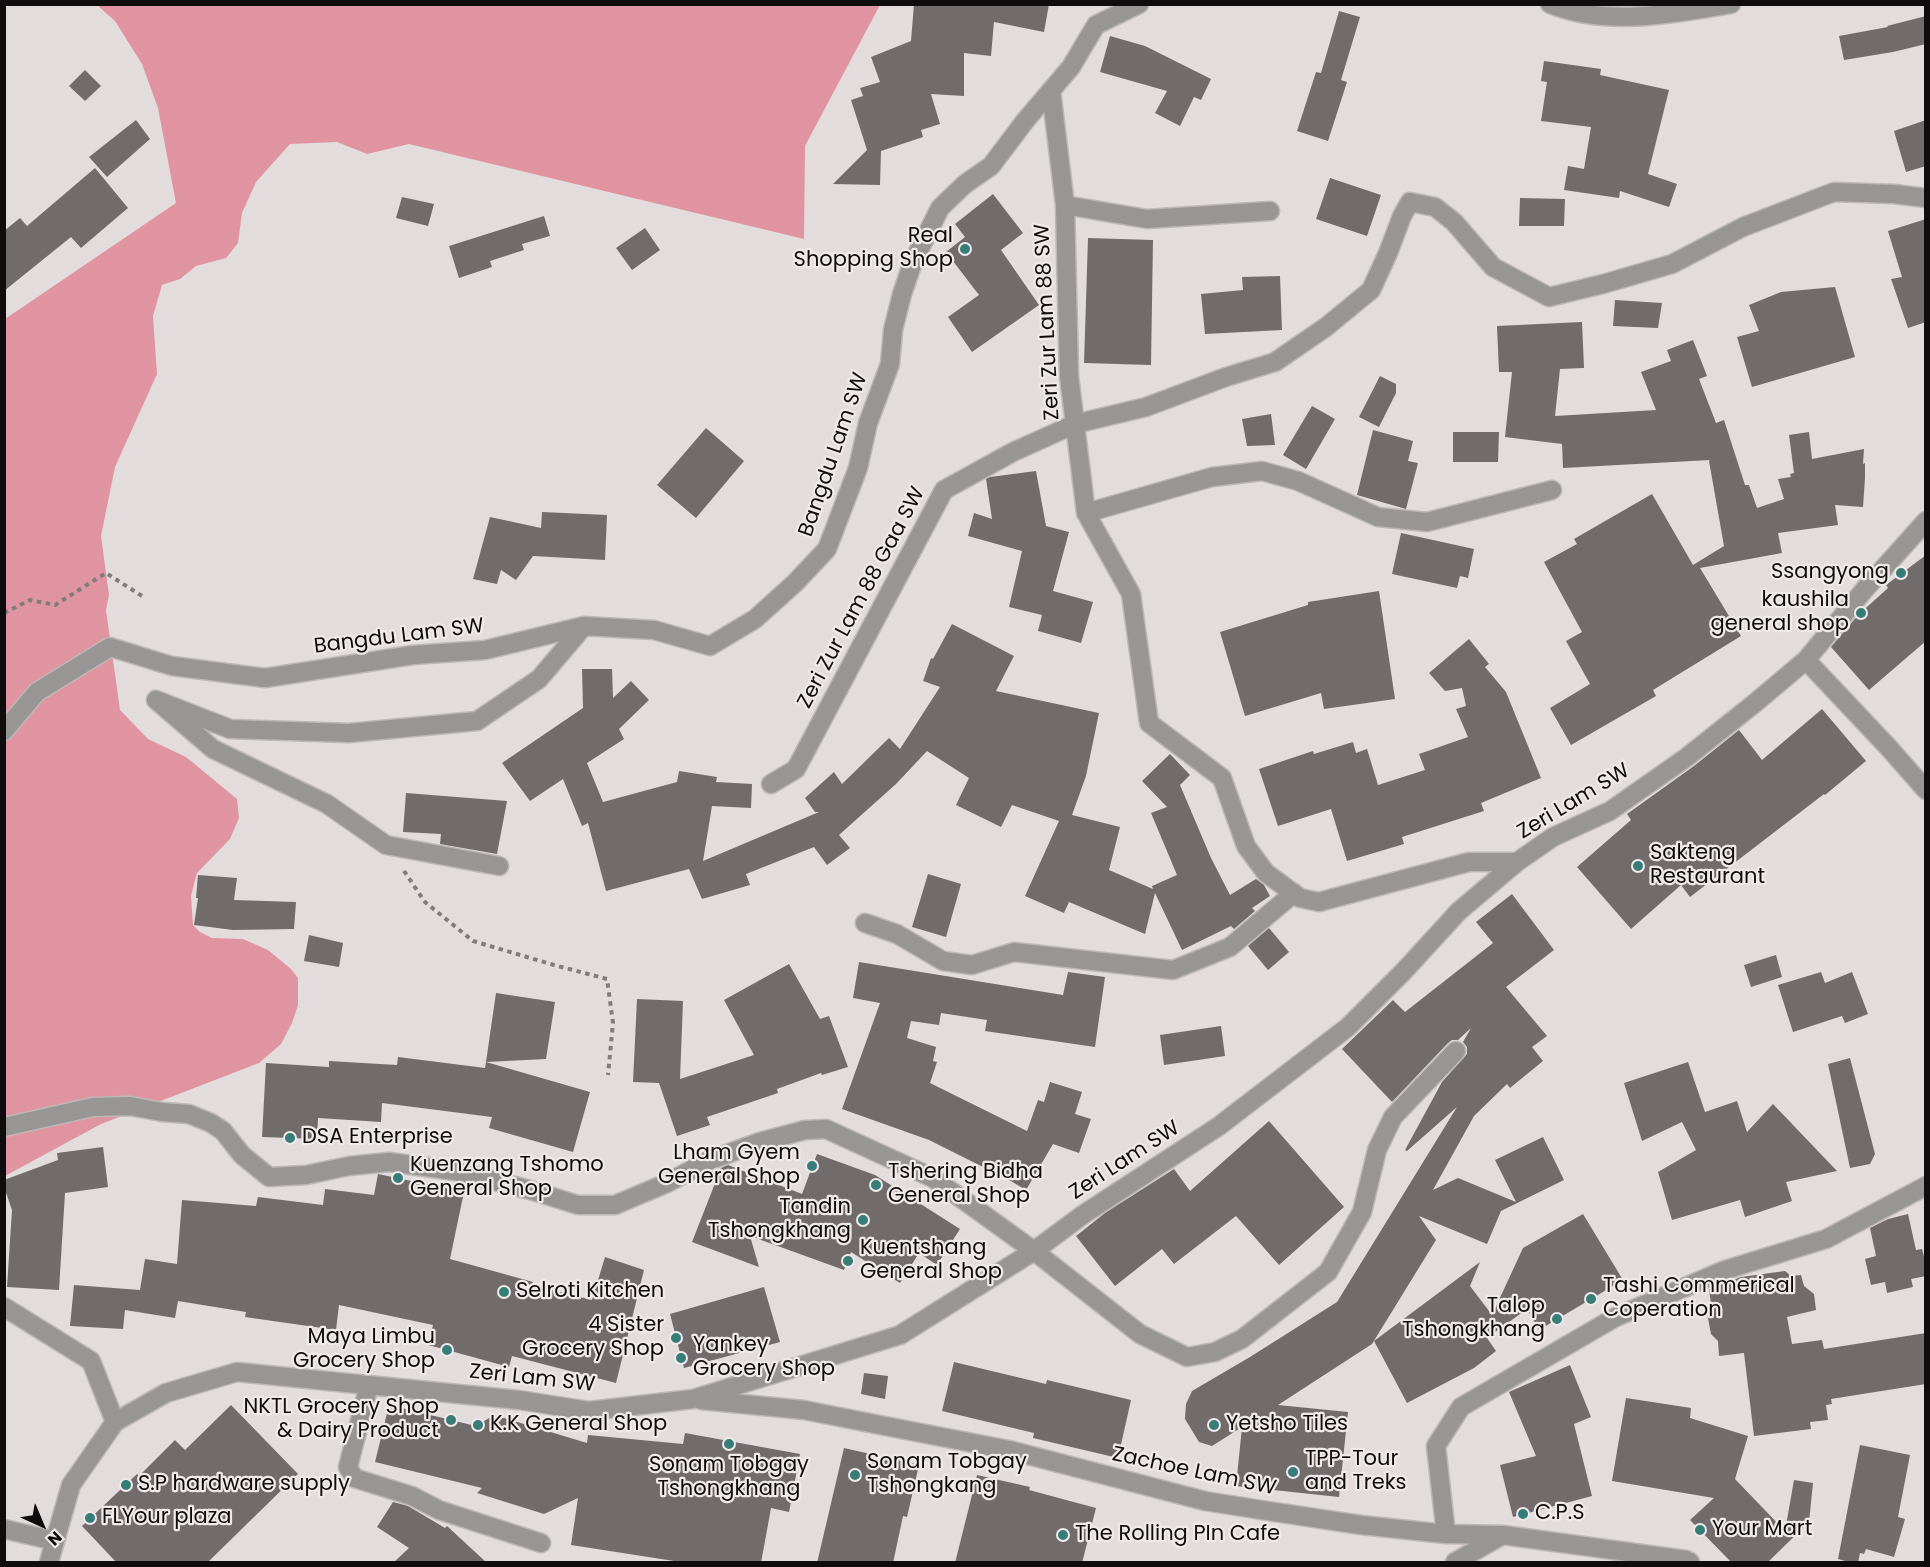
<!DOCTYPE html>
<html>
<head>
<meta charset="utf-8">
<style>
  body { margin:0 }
  #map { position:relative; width:1930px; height:1567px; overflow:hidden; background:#e3dcdd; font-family:Poppins,sans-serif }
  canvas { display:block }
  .frame { position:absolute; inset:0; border:6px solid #0e0c0c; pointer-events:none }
  .north { position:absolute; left:12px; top:1495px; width:60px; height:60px; -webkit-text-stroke:4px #f0e9ea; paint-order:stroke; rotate:136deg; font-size:16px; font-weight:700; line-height:24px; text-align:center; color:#0e0c0c }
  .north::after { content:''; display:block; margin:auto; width:21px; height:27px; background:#0e0c0c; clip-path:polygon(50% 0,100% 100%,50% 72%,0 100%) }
</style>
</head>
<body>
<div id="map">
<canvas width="1930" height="1567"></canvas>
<div class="frame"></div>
<div class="north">N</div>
</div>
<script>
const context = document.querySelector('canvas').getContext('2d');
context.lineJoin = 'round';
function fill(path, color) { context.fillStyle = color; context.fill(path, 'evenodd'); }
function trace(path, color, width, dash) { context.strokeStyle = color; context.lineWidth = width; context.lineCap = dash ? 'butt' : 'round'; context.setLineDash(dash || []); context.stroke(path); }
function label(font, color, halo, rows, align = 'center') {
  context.font = font + ' Poppins,sans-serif'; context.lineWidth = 4.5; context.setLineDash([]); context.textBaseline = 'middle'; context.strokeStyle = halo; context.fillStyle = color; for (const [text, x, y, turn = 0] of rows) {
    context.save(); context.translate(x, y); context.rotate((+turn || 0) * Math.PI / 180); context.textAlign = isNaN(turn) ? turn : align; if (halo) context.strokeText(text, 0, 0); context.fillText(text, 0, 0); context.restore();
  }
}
fill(new Path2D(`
  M 97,5 L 880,5 L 805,146 L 804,239 L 409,144 L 367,154 L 337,142 L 290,144 L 256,182 L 242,213 L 238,243 L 226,258 L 196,266 L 180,279 L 162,285 L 153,316 L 157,374 L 115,467 L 101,536 L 109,595 L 106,610 L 120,710 L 148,739 L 186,757 L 237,799 L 239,818 L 230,839 L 197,873 L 191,896 L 193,925 L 200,932 L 212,938 L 243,939 L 268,950 L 291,969 L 298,978 L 298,1005 L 292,1023 L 281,1044 L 259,1063 L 101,1124 L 5,1176 L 5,319 L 176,203 L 158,108 L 142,64 L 115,21 Z`), '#e094a1');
fill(new Path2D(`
  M 914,4 L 1049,4 L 1044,32 L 994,22 L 991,56 L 964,53 L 964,96 L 931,94 L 940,124 L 921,130 L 923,137 L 881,151 L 880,185 L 833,184 L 867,150 L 851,100 L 863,96 L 860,88 L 880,82 L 871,57 L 911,41 Z
  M 1339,11 L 1360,17 L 1341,80 L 1347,82 L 1328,141 L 1297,131 L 1316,72 L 1321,73 Z
  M 1926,16 L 1926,44 L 1893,52 L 1844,60 L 1839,36 L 1888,27 L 1887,26 Z
  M 1110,36 L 1145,46 L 1211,79 L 1201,100 L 1194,97 L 1180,126 L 1155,113 L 1167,91 L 1100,72 Z
  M 1544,61 L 1601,69 L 1600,75 L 1669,90 L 1648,174 L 1677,184 L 1669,207 L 1620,191 L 1619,198 L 1564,190 L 1568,166 L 1584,169 L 1591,127 L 1541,121 L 1547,82 L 1541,81 Z
  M 85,70 L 101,86 L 85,101 L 69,86 Z
  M 136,120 L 150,139 L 107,177 L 89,157 Z
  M 1926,120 L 1926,166 L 1906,172 L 1894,131 Z
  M 95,168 L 128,208 L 81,248 L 71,237 L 4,291 L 4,231 L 20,218 L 27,226 Z
  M 1330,178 L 1381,195 L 1367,236 L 1316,219 Z
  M 993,194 L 1023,233 L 1001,250 L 1039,305 L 972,352 L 948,317 L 979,295 L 946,252 L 965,237 L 955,224 Z
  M 402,197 L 434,204 L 428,226 L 396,218 Z
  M 1520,198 L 1565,199 L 1564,226 L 1519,226 Z
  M 544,216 L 550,236 L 522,244 L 524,250 L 490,261 L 492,267 L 459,278 L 449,246 Z
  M 1926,219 L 1926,322 L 1908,328 L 1891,279 L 1902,277 L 1888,231 Z
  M 645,228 L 660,250 L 632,270 L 616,248 Z
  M 1088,238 L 1153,240 L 1151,365 L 1084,363 Z
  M 1280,276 L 1282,330 L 1205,334 L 1201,294 L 1243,290 L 1242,277 Z
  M 1835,287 L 1855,357 L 1752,387 L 1737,337 L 1759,331 L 1749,305 L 1781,292 Z
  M 1615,300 L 1662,303 L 1658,328 L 1613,326 Z
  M 1582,322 L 1584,368 L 1560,369 L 1555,416 L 1656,410 L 1641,372 L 1671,361 L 1667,350 L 1693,340 L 1707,376 L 1699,379 L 1716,423 L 1724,420 L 1745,485 L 1749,485 L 1757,508 L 1784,499 L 1778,479 L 1791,477 L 1790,474 L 1794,473 L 1789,435 L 1809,432 L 1812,459 L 1864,449 L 1863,464 L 1865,463 L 1865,478 L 1863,507 L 1835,505 L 1838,525 L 1778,533 L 1782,553 L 1700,568 L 1741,636 L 1653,690 L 1656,696 L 1571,745 L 1550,708 L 1590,684 L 1566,641 L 1582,632 L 1544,562 L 1577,544 L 1574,539 L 1652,494 L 1693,565 L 1724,546 L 1709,461 L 1710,460 L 1563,468 L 1562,444 L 1505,437 L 1512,372 L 1499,372 L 1497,326 Z
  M 1380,376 L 1396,384 L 1396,393 L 1379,427 L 1359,417 Z
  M 1312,406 L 1335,419 L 1306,469 L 1283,455 Z
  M 1271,414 L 1275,445 L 1247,446 L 1242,419 Z
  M 706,428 L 744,461 L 696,518 L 657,485 Z
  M 1373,430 L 1413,441 L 1408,461 L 1418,463 L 1406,509 L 1357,495 Z
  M 1453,432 L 1499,432 L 1498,462 L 1453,462 Z
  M 1036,471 L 1046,526 L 1069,532 L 1053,591 L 1093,602 L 1081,643 L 1038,631 L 1042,615 L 1009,607 L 1022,551 L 968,536 L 974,513 L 992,519 L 986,479 L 990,477 Z
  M 542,512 L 607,515 L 605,560 L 533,556 L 516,580 L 501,570 L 497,584 L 473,579 L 490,517 L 541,528 Z
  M 1401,533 L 1474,549 L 1468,578 L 1460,576 L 1457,588 L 1392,574 Z
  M 1926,555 L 1926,641 L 1869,690 L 1831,647 L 1858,615 L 1888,588 L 1886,585 Z
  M 1379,591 L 1395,699 L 1324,709 L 1321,693 L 1245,716 L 1220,632 L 1308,605 L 1308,602 Z
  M 952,624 L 1014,656 L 996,691 L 1099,713 L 1086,776 L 1072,815 L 1120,827 L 1109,870 L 1153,889 L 1152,886 L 1177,875 L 1151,813 L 1167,807 L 1142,781 L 1170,754 L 1190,775 L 1180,785 L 1211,858 L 1230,895 L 1256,879 L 1264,885 L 1270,896 L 1252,908 L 1255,911 L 1234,929 L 1231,926 L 1182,950 L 1155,893 L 1145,934 L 1069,902 L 1064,913 L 1025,896 L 1059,821 L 1012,805 L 1001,827 L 956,805 L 969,778 L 927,751 L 896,784 L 839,835 L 850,848 L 827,865 L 814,847 L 746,874 L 750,885 L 702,899 L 689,869 L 606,891 L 588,823 L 582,826 L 563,779 L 530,801 L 502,763 L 583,708 L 582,669 L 612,669 L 613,698 L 631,681 L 649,700 L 619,729 L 624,739 L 587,763 L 603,802 L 677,782 L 679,771 L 717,777 L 716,782 L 752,784 L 751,808 L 712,806 L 703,861 L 819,812 L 815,812 L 805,798 L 834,772 L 842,784 L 889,738 L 900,749 L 940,687 L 923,681 L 931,658 L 933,659 Z
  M 1469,639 L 1489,664 L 1485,667 L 1506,692 L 1541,778 L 1481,803 L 1484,811 L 1402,837 L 1404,844 L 1347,861 L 1331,809 L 1278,826 L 1259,769 L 1313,751 L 1314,754 L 1353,742 L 1356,753 L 1367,749 L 1378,785 L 1425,770 L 1419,754 L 1468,737 L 1456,709 L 1466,706 L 1462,688 L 1445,691 L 1429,673 Z
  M 1822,709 L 1866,761 L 1825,795 L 1824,794 L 1690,897 L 1681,885 L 1631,929 L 1577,867 L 1631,820 L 1627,814 L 1694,766 L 1739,730 L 1762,760 Z
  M 406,793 L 507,801 L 497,854 L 440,844 L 441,834 L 403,832 Z
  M 928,874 L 961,884 L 946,937 L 912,927 Z
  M 198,875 L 237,878 L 234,900 L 296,902 L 294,929 L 233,930 L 194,925 L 198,898 L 196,898 Z
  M 1512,894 L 1554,950 L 1506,987 L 1547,1036 L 1532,1047 L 1543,1061 L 1510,1088 L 1507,1084 L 1474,1116 L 1433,1190 L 1458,1178 L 1516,1202 L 1495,1160 L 1543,1137 L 1564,1180 L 1501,1211 L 1487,1244 L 1419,1216 L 1436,1240 L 1372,1344 L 1278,1405 L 1348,1412 L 1339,1497 L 1236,1486 L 1242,1427 L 1212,1446 L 1199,1442 L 1185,1419 L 1186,1404 L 1192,1391 L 1250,1357 L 1337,1302 L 1457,1107 L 1407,1151 L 1405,1150 L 1442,1082 L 1467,1054 L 1467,1047 L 1463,1042 L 1471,1028 L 1458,1040 L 1452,1040 L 1448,1043 L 1392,1102 L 1342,1049 L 1393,1000 L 1405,1012 L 1493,943 L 1476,922 Z
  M 1269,928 L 1289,952 L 1268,970 L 1248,946 Z
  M 309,935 L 343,943 L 339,967 L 304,961 Z
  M 1776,955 L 1782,977 L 1751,987 L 1744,965 Z
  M 859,962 L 1063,995 L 1068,972 L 1105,977 L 1095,1047 L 985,1031 L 987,1020 L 941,1013 L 939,1025 L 911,1021 L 907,1038 L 936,1047 L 933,1061 L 937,1062 L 930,1083 L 1027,1131 L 1038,1100 L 1044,1102 L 1050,1082 L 1082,1092 L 1075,1114 L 1091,1119 L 1079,1153 L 1053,1144 L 1026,1190 L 984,1165 L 983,1167 L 929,1140 L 842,1109 L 880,1003 L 853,998 Z
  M 789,964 L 820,1019 L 829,1016 L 848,1067 L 822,1075 L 821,1073 L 777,1089 L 778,1093 L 707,1117 L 710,1125 L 677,1136 L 659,1083 L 633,1082 L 637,999 L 683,1001 L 680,1079 L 754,1055 L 724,1000 Z
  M 1821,972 L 1825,983 L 1852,972 L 1868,1014 L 1845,1023 L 1842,1016 L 1793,1032 L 1778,985 Z
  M 496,993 L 555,1002 L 546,1059 L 486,1062 Z
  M 1221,1026 L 1225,1056 L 1164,1065 L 1160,1035 Z
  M 398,1057 L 485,1068 L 486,1062 L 590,1092 L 573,1152 L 489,1128 L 492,1117 L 382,1103 L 381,1122 L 318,1118 L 317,1139 L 262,1137 L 266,1063 L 329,1067 L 329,1061 L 397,1065 Z
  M 1850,1058 L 1875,1154 L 1870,1164 L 1850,1168 L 1828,1064 Z
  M 1688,1062 L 1705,1112 L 1737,1101 L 1747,1132 L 1773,1104 L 1837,1171 L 1786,1182 L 1792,1201 L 1745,1217 L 1740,1200 L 1672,1220 L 1658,1172 L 1696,1150 L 1682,1122 L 1642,1141 L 1624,1083 Z
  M 1269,1121 L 1344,1207 L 1279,1265 L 1236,1216 L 1174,1264 L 1162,1249 L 1115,1286 L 1076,1236 L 1105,1213 L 1174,1169 L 1190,1191 Z
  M 103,1147 L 108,1187 L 65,1193 L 59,1290 L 7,1287 L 12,1210 L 4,1187 L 4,1180 L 58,1160 L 57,1153 Z
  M 817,1154 L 875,1175 L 960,1229 L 937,1265 L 919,1253 L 900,1283 L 851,1252 L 844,1270 L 750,1236 L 759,1267 L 692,1242 L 721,1168 L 728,1165 L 802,1194 Z
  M 378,1174 L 464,1192 L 450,1259 L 533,1282 L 532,1285 L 592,1300 L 605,1257 L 644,1270 L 616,1383 L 512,1356 L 509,1367 L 447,1350 L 428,1345 L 433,1325 L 339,1305 L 336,1330 L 245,1317 L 246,1312 L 178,1301 L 175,1318 L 125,1310 L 123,1329 L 70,1326 L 74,1285 L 140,1290 L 145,1259 L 177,1264 L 182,1200 L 256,1206 L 258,1197 L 323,1205 L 325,1189 L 374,1195 Z
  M 1583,1214 L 1623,1280 L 1539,1330 L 1527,1309 L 1487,1338 L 1496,1351 L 1474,1368 L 1407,1403 L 1374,1341 L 1480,1262 L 1470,1286 L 1492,1315 L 1523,1248 Z
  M 1908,1214 L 1916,1250 L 1922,1249 L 1926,1264 L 1926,1276 L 1911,1279 L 1913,1287 L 1887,1293 L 1885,1282 L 1871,1285 L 1865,1259 L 1876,1256 L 1870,1228 L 1888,1219 Z
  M 1785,1271 L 1791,1276 L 1801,1275 L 1804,1286 L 1814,1294 L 1816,1310 L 1787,1317 L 1792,1344 L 1822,1340 L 1824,1349 L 1926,1333 L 1926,1384 L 1831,1399 L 1832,1404 L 1826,1405 L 1828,1420 L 1810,1422 L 1811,1429 L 1754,1436 L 1744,1353 L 1719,1356 L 1718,1341 L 1711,1334 L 1706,1308 L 1711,1304 L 1709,1289 L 1741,1277 Z
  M 764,1287 L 780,1342 L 684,1368 L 670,1314 Z
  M 954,1362 L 1046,1384 L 1047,1380 L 1131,1400 L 1118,1458 L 1033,1438 L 1034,1433 L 942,1411 Z
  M 1570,1365 L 1591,1417 L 1574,1424 L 1592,1496 L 1513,1517 L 1500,1465 L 1536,1456 L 1509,1392 Z
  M 864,1373 L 888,1376 L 885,1399 L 861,1394 Z
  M 1626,1398 L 1691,1408 L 1690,1418 L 1748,1436 L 1735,1479 L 1785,1531 L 1794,1480 L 1813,1483 L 1809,1522 L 1767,1563 L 1732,1563 L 1690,1520 L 1714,1498 L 1612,1481 Z
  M 231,1405 L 298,1474 L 207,1563 L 117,1563 L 82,1526 L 137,1474 L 139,1476 L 175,1440 L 185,1450 Z
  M 389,1405 L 476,1426 L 494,1415 L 587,1443 L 588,1435 L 683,1444 L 685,1433 L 800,1454 L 789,1512 L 771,1508 L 761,1563 L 687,1563 L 571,1545 L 578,1498 L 544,1514 L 477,1493 L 482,1488 L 375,1462 Z
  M 1860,1445 L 1910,1455 L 1898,1517 L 1905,1519 L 1894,1557 L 1866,1549 L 1864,1554 L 1860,1553 L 1858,1563 L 1852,1563 L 1838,1559 Z
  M 844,1448 L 919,1465 L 907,1517 L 903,1516 L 893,1563 L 817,1563 Z
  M 977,1475 L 1030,1487 L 1029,1490 L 1096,1508 L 1082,1563 L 955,1563 Z
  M 393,1502 L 408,1506 L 445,1528 L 447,1526 L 487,1563 L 393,1563 L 409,1548 L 377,1527 Z`), '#716b6c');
const minor = new Path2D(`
  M 1550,4 C 1607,27 1672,14 1731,4
  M 1051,91 L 1065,205 L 1069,376 L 1086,513 L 1131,594 L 1149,723 L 1222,778 L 1246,846 L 1266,873 L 1300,898 L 1319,902 L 1469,862 L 1517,862
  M 1065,205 L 1147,219 L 1270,211
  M 1086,513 L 1212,477 L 1262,471 L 1298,481 L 1378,517 L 1427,522 L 1552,490
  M 1806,660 L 1889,748 L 1926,790
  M 4,731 L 37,692 L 110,647 L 172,666 L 265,678 L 413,655 L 485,650 L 584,626 L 654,630 L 710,646 L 755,619 L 795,583 L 827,549 L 858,468 L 868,423 L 890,364 L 893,330 L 902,294 L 913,262 L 940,208 L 965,184 L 991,166 L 1025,121 L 1071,67 L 1096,25 L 1139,4
  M 771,784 L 796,769 L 944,490 L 1013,452 L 1075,424 L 1146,407 L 1226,377 L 1275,362 L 1326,327 L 1371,290 L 1388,253 L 1402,216 L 1410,202 L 1435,207 L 1454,222 L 1493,267 L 1549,297 L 1603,284 L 1672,264 L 1743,227 L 1834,192 L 1894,194 L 1926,198
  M 499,866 L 386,845 L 327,804 L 213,749 L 156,700 L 230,729 L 349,733 L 477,721 L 539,679 L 584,626
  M 865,923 L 897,934 L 943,961 L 972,965 L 1014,952 L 1173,970 L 1230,947 L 1294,893
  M 4,1127 L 93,1107 L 130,1106 L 162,1112 L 189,1114 L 211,1123 L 223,1131 L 242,1155 L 269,1177 L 306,1175 L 349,1166 L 389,1162 L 455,1171 L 530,1190 L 578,1205 L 615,1205 L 667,1183 L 710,1160 L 760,1142 L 805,1130 L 826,1129 L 933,1178 L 1034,1251 L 1140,1334 L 1187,1357 L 1215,1352 L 1242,1339 L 1328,1272 L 1362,1212 L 1377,1150 L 1393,1117 L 1456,1051
  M 4,1307 L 91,1361 L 115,1422
  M 369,1385 L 348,1467 L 354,1478 L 412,1496 L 439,1510 L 541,1543
  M 701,1400 L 804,1410 L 885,1426 L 1009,1450 L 1205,1501 L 1268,1511 L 1361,1525 L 1446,1534 L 1503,1535 L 1686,1560 L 1690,1562
  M 4,1529 L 55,1541
  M 1446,1534 L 1436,1446 L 1461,1407 L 1616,1317 L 1725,1270 L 1826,1239 L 1926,1186
  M 49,1562 L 71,1485 L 115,1422 L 166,1393 L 237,1372 L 519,1400 L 589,1411 L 693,1399 L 900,1335 L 1034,1251 L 1084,1214 L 1219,1126 L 1348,1027 L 1404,971 L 1459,911 L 1517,862 L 1553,837 L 1610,811 L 1687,757 L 1755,703 L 1806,660 L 1865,589 L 1926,521
  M 1455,1562 L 1501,1536`);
trace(minor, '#bdb7b7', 21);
trace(new Path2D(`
  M 4,613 L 30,600 L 55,605 L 106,573 L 142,596
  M 404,871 L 425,902 L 473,941 L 554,965 L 607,979 L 613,1023 L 608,1075`), '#807c7c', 4, [4.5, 4.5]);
trace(minor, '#989595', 18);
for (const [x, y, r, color] of [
  [965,249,6,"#367d78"],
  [1901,573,6,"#367d78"],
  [1861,613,6,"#367d78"],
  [1638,866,6,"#367d78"],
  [290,1138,6,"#367d78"],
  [812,1166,6,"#367d78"],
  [398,1178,6,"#367d78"],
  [876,1185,6,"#367d78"],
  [863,1220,6,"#367d78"],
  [848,1261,6,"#367d78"],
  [504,1292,6,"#367d78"],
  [1591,1299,6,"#367d78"],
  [1557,1319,6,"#367d78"],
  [676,1338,6,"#367d78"],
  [447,1350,6,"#367d78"],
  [681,1358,6,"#367d78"],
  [451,1420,6,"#367d78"],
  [478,1425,6,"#367d78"],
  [1214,1425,6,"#367d78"],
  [729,1444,6,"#367d78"],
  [1293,1472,6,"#367d78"],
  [855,1475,6,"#367d78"],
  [126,1485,6,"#367d78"],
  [1523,1514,6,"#367d78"],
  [90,1518,6,"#367d78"],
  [1700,1530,6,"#367d78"],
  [1063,1535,6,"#367d78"]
]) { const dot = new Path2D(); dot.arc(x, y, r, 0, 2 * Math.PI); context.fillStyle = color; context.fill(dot); trace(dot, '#f0e9ea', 2); }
label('21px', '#0e0c0c', '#f0e9ea', [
  ["Real",953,237,"right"],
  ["Shopping Shop",953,261,"right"],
  ["Ssangyong",1889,573,"right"],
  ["kaushila",1849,601,"right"],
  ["general shop",1849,625,"right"],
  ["Sakteng",1650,854],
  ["Restaurant",1650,878],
  ["DSA Enterprise",302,1138],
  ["Lham Gyem",800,1154,"right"],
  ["General Shop",800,1178,"right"],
  ["Kuenzang Tshomo",410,1166],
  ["General Shop",410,1190],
  ["Tshering Bidha",888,1173],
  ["General Shop",888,1197],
  ["Tandin",851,1208,"right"],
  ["Tshongkhang",851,1232,"right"],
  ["Kuentshang",860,1249],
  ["General Shop",860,1273],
  ["Tashi Commerical",1603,1287],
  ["Coperation",1603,1311],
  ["Selroti Kitchen",516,1292],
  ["Talop",1545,1307,"right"],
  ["Tshongkhang",1545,1331,"right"],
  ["4 Sister",664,1326,"right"],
  ["Grocery Shop",664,1350,"right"],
  ["Maya Limbu",435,1338,"right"],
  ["Grocery Shop",435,1362,"right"],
  ["Yankey",693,1346],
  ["Grocery Shop",693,1370],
  ["NKTL Grocery Shop",439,1408,"right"],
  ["& Dairy Product",439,1432,"right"],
  ["K.K General Shop",490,1425],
  ["Yetsho Tiles",1226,1425],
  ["TPP-Tour",1305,1460],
  ["and Treks",1305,1484],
  ["Sonam Tobgay",867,1463],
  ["Tshongkang",867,1487],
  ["Sonam Tobgay",729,1466,"center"],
  ["Tshongkhang",729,1490,"center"],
  ["S.P hardware supply",138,1485],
  ["C.P.S",1535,1514],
  ["FLYour plaza",102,1518],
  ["Your Mart",1712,1530],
  ["The Rolling PIn Cafe",1075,1535]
], 'left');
label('21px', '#0e0c0c', '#f0e9ea', [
  ["Zeri Zur Lam 88 SW",1048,322,-93],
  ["Bangdu Lam SW",834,455,-71],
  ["Zeri Zur Lam 88 Gaa SW",862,598,-62],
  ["Bangdu Lam SW",399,637,-7],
  ["Zeri Lam SW",1574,802,-31],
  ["Zeri Lam SW",1125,1161,-33],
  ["Zeri Lam SW",532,1379,6],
  ["Zachoe Lam SW",1194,1472,12]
]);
</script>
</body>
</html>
